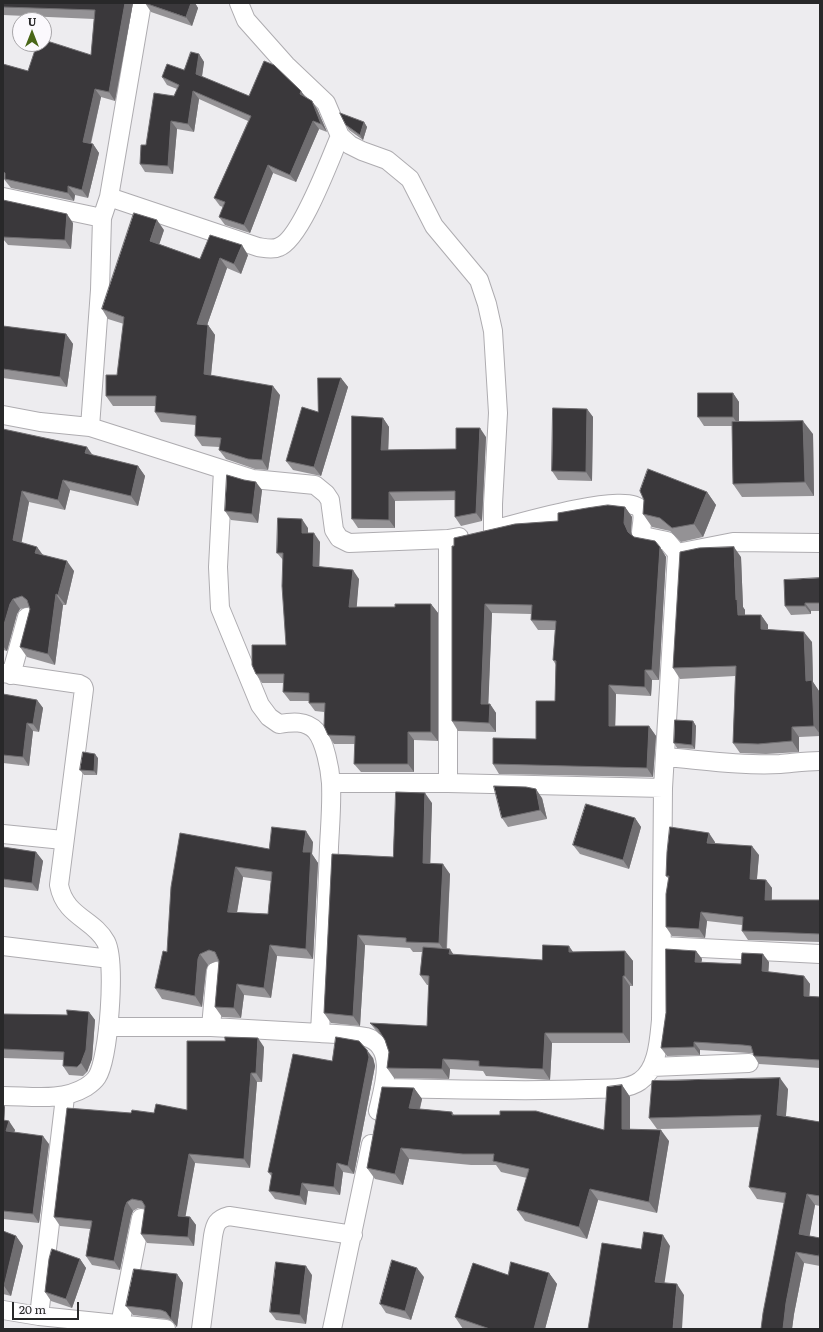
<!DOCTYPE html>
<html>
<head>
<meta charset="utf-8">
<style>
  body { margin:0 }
  #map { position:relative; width:823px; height:1332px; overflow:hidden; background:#edecef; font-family:Literata,serif }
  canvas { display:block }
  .frame { position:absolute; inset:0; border:4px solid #282829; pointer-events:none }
  .north { position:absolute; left:12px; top:12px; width:40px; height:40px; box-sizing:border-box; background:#fbf9fd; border:1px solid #a7a5a8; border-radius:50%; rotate:0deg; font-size:11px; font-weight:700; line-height:16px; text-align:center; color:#282829 }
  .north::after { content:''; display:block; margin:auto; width:14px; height:18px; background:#496618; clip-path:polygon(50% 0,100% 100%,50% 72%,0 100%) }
  .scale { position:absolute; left:12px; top:1302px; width:67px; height:18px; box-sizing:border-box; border:2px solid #282829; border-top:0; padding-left:5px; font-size:12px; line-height:14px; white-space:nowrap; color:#282829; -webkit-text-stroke:3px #fbf9fd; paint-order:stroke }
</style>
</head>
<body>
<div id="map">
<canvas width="823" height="1332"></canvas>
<div class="frame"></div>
<div class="north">U</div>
<div class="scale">20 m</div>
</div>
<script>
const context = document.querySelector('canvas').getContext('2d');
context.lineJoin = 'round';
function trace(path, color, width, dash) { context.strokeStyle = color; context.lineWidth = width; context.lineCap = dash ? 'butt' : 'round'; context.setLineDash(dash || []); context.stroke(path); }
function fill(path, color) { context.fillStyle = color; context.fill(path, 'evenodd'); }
const street = new Path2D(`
  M 239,3 L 246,20 L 286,65 L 326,103 L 340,136 L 350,145 L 362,151 L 387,160 L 410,179 L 434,226 L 479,280 L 487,304 L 493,331 L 498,413 L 493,504 L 493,530 C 515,524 627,491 640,509 C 645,514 641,527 641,533 L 643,536 L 667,541 L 677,553 L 733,542 L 820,543
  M 3,197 L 102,218
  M 109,197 L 258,247 C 265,248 273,250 279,247 C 301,239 330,159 340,136
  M 3,415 L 40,422 L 90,427 L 253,479 L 315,485 L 326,494 L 330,500 L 334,530 L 339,538 L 349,543 L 448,539
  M 90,427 L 100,290 L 102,218 L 109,197 L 142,3
  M 223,470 L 218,567 L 220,608 L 260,705 L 269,717 L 279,724 C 291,722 306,720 316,731 C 325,742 330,769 331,783 C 332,805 330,826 329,847 C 327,909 323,971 320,1033 C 334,1034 352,1034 366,1037 C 398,1046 383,1089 378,1111
  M 3,673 L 79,684 L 83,686 L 84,689 L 59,885 C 65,917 94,919 106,942 C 116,961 109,1058 97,1077 C 95,1080 89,1085 86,1087 C 61,1102 31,1096 3,1096
  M 11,675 L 27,617
  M 665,757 C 702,760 742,766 780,764 C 793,763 806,761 820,761
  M 331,783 L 448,783 L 663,788
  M 448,783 L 448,539 L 459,537
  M 3,834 L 63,840
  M 3,946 L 110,959
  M 662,946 L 820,954
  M 108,1027 L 211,1027 L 320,1033
  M 211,1027 L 216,971
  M 652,1067 L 749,1063
  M 390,1088 C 455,1089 521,1092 587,1089 C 603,1088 626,1091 640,1081 C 658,1069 659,1039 661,1020 L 663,788 L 677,553
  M 3,1310 L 39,1316 L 166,1329
  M 39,1316 L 65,1097
  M 120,1325 L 141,1218
  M 201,1329 L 213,1236 C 215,1224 217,1219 229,1216 L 353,1235
  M 332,1329 L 371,1144`);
trace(street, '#aeacb0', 20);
trace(street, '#fff', 18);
fill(new Path2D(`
  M 3,3 L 133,3 L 115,101 L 101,97 L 91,144 L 93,144 L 99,153 L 88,198 L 75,195 L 74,201 L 11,188 L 3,178 L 3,64 L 28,71 L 91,55 L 94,19 L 3,15 Z
  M 145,3 L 195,3 L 198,8 L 192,26 L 151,12 Z
  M 199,54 L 204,62 L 202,77 L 249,96 L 301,91 L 306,98 L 317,109 L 327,132 L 319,129 L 296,182 L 273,173 L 250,233 L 225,225 L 219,217 L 223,207 L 220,206 L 214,198 L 248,121 L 199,99 L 194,132 L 177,129 L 173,174 L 145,172 L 140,164 L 146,145 L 174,96 L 177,89 L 167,85 L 162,77 L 184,70 Z
  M 364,122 L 367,127 L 363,140 L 349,130 L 346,125 Z
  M 3,206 L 73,223 L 71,249 L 8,245 L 3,239 Z
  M 164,230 L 159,244 L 200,259 L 248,255 L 241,274 L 227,268 L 207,325 L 208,325 L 215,335 L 211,376 L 280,395 L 268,470 L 255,469 L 226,459 L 219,450 L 219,447 L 202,446 L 195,436 L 196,425 L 161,422 L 155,412 L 155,406 L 113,406 L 106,396 L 117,375 L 124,324 L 108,319 L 102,309 Z
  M 3,326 L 66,334 L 73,344 L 67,387 L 3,378 Z
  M 341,378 L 348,387 L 321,476 L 293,470 L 286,461 L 318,412 Z
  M 733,393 L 739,402 L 739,422 L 813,434 L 814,496 L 742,497 L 733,484 L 732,426 L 704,426 L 698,417 Z
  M 587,409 L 593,417 L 592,481 L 558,480 L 552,471 Z
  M 383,418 L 389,427 L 388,450 L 456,449 L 486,437 L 482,521 L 461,526 L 455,517 L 455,500 L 395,501 L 395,528 L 358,528 L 352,519 Z
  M 3,429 L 93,455 L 138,466 L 145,476 L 138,506 L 70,490 L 65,510 L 29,502 L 21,543 L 37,547 L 43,555 L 74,571 L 66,605 L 63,605 L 55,665 L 27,657 L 20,647 L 30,609 L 29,607 L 20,609 L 17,614 L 7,651 L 3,650 Z
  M 262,490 L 258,523 L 231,520 L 225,511 Z
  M 707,492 L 716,505 L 703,537 L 681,542 L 670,531 L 652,527 L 643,514 Z
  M 625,507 L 632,517 L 631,532 L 632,535 L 634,537 L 660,547 L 666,557 L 659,680 L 652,680 L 651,696 L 616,694 L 615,726 L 649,726 L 656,736 L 653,777 L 499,774 L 493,764 L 536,739 L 555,701 L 556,665 L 553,660 L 555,630 L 538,630 L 531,620 L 531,614 L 492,613 L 488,704 L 490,704 L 496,713 L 496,732 L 458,731 L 452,721 L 454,546 Z
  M 308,528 L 308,533 L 320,542 L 319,567 L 359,579 L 356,607 L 395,607 L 431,604 L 438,613 L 438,741 L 414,740 L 414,772 L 361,772 L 354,764 L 355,744 L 334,744 L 328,735 L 324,712 L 315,711 L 309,703 L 309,701 L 290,701 L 283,692 L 284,683 L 262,683 L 256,674 L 286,645 L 283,560 L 277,553 Z
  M 741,557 L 743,607 L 745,610 L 745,615 L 761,615 L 768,625 L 768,630 L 812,642 L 813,682 L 819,691 L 820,708 L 820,736 L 799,737 L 799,752 L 766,754 L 740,753 L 733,743 L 735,676 L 680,679 L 673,668 Z
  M 820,578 L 820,611 L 811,611 L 811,614 L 791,615 L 785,606 Z
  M 3,694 L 37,700 L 43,708 L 39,732 L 33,731 L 29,766 L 3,763 Z
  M 693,721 L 696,726 L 695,749 L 677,748 L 674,743 Z
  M 98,758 L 97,775 L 84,775 L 80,770 Z
  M 542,798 L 547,819 L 508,827 L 502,818 Z
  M 432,803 L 430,864 L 450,874 L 447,949 L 453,955 L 542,960 L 573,952 L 625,951 L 633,961 L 633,986 L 630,986 L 630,1043 L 552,1043 L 550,1080 L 486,1076 L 483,1071 L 450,1069 L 449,1079 L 394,1078 L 387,1068 L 389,1052 L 385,1040 L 384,1038 L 378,1033 L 370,1023 L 427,1026 L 429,985 L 427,985 L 420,975 L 422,952 L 413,952 L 410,948 L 365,945 L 360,1026 L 331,1023 L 324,1013 L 332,854 L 393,857 Z
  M 635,818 L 641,827 L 629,869 L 580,854 L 573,845 Z
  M 313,842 L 312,854 L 318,863 L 313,959 L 277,956 L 271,998 L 244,995 L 241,1018 L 222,1017 L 215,1007 L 219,962 L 217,961 L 208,965 L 206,970 L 202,1007 L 162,999 L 155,988 L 167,952 L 171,887 L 269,849 ZM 243,877 L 271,881 L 268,914 L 237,913 Z
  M 715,842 L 715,844 L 759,855 L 757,879 L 766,880 L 772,888 L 772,900 L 820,900 L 820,942 L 748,940 L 742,931 L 742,925 L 707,921 L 705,938 L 672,936 L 666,927 L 668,878 L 666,876 Z
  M 3,847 L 36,852 L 43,861 L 38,891 L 3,887 Z
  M 696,951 L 702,959 L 701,963 L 741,964 L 769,962 L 768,972 L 804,976 L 810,984 L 809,996 L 820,997 L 820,1068 L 759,1064 L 754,1056 L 753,1053 L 749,1053 L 700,1050 L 700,1055 L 667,1056 L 661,1048 L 666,1013 Z
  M 89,1012 L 95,1020 L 92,1059 L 87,1072 L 83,1076 L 69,1075 L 63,1066 L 64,1060 L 3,1058 L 3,1014 L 67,1015 Z
  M 264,1047 L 262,1082 L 257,1082 L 250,1168 L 195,1163 L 185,1216 L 190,1217 L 196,1225 L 194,1246 L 147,1243 L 141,1234 L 145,1209 L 138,1208 L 133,1211 L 131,1216 L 120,1270 L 92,1265 L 86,1256 L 90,1229 L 60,1226 L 54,1217 L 131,1113 L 154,1113 L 187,1110 Z
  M 373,1058 L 375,1066 L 354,1174 L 343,1172 L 340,1195 L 308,1191 L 306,1205 L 275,1199 L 269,1191 L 272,1177 L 268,1172 L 332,1061 Z
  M 622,1085 L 630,1097 L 630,1129 L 669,1141 L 657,1213 L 598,1200 L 587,1239 L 525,1221 L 517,1210 L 527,1178 L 501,1172 L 496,1165 L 471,1165 L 409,1159 L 403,1185 L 375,1179 L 367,1168 L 414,1088 L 422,1099 L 420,1109 L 452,1112 L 454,1115 L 604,1130 Z
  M 788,1089 L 786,1116 L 820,1122 L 820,1206 L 815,1205 L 809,1236 L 820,1238 L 820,1266 L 804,1263 L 794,1314 L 792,1329 L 761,1329 L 784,1203 L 757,1199 L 749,1187 L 759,1127 L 657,1129 L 649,1118 Z
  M 3,1103 L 5,1107 L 4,1120 L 15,1130 L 14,1132 L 49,1144 L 39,1223 L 3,1219 Z
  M 3,1231 L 16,1236 L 23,1246 L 11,1296 L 3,1294 Z
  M 80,1259 L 86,1268 L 72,1308 L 51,1301 L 45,1292 Z
  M 549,1273 L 557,1284 L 545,1329 L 463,1329 L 455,1317 L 508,1275 Z
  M 177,1274 L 183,1283 L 177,1327 L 172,1321 L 167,1319 L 133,1315 L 126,1306 Z
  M 312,1275 L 306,1324 L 276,1320 L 270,1312 Z
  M 424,1277 L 411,1320 L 386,1313 L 380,1304 Z`), '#949295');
fill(new Path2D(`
  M 125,3 L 133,3 L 115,101 L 109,92 Z
  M 191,3 L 195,3 L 198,8 L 192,26 L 186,17 Z
  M 199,54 L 204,62 L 201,82 L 196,74 Z
  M 95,89 L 101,97 L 89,150 L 83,142 Z
  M 193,91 L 199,99 L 194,132 L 188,124 Z
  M 301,91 L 306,99 L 300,94 Z
  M 312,101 L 317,109 L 327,132 L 321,124 Z
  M 171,121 L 177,129 L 173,174 L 168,166 Z
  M 313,121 L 319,129 L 296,182 L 290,175 Z
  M 364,122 L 367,127 L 363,140 L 360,135 Z
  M 93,144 L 99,153 L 88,198 L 82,190 Z
  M 268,165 L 273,173 L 250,233 L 244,225 Z
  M 68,186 L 75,195 L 74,201 L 68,193 Z
  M 67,214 L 73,223 L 71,249 L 65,240 Z
  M 157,220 L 164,230 L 157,251 L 150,241 Z
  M 242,245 L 248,255 L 241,274 L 234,264 Z
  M 220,258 L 227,268 L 204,334 L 197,324 Z
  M 208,325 L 215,335 L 210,384 L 204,374 Z
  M 66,334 L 73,344 L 67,387 L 60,377 Z
  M 341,378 L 348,387 L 321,476 L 314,467 Z
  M 273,386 L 280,395 L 268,470 L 262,460 Z
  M 733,393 L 739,402 L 739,426 L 733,417 Z
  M 587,409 L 593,417 L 592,481 L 586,472 Z
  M 383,418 L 389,427 L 388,459 L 381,450 Z
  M 803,421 L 813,434 L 814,496 L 805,482 Z
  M 480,428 L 486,437 L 482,521 L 476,513 Z
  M 87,447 L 94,457 L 85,453 Z
  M 138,466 L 145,476 L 138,506 L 131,496 Z
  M 63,480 L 70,490 L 65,510 L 58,500 Z
  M 256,482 L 262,490 L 258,523 L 252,514 Z
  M 22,491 L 29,502 L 20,551 L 13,540 Z
  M 389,492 L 395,501 L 395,528 L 389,520 Z
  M 707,492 L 716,505 L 703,537 L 694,524 Z
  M 625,507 L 632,517 L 631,532 L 634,542 L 628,532 L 624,523 Z
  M 302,519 L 308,528 L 308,542 L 302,533 Z
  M 314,533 L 320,542 L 319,575 L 313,566 Z
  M 37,547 L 44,557 L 35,553 Z
  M 660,547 L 666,557 L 659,680 L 652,670 Z
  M 734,547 L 741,557 L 743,607 L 745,610 L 745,626 L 738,615 L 736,600 Z
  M 67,561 L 74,571 L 66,605 L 58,595 Z
  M 353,570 L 359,579 L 356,616 L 349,607 Z
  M 56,594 L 63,605 L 55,665 L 48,654 Z
  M 13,599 L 20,609 L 17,614 L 7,651 L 3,646 L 3,628 L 10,604 Z
  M 805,603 L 811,611 L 811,614 L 805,606 Z
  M 431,604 L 438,613 L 438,741 L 431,732 Z
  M 485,604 L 492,613 L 488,713 L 481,704 Z
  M 761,615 L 768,625 L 768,640 L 761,629 Z
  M 804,632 L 812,642 L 813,682 L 819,691 L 820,708 L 820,734 L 814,726 L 806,681 Z
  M 645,670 L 652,680 L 651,696 L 645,687 Z
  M 609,685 L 616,694 L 615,735 L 609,726 Z
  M 37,700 L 43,708 L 39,732 L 33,724 Z
  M 490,704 L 496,713 L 496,732 L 489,723 Z
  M 693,721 L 696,726 L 695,749 L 692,745 Z
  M 27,723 L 33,731 L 29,766 L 23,757 Z
  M 649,726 L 656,736 L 653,777 L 647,768 Z
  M 792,727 L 799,737 L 799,752 L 792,741 Z
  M 408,732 L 414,740 L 414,772 L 408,764 Z
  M 95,754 L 98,758 L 97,775 L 94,771 Z
  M 536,789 L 542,798 L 547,819 L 540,810 Z
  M 425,793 L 432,803 L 430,873 L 423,863 Z
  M 635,818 L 641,827 L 629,869 L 623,860 Z
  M 306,831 L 313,842 L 312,854 L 318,863 L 313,959 L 306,949 L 303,852 Z
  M 709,833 L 715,842 L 714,852 L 707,843 Z
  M 752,846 L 759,855 L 756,888 L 750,879 Z
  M 36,852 L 43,861 L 38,891 L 32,883 Z
  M 443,864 L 450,874 L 446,953 L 439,943 Z
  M 236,867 L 243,877 L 235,923 L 228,912 Z
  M 766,880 L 772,888 L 771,909 L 765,900 Z
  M 701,912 L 707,921 L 705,938 L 699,929 Z
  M 358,935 L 365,945 L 360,1026 L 353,1016 Z
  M 270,945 L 277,956 L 271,998 L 264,988 Z
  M 569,946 L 576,956 L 569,952 Z
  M 450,949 L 457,960 L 449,954 Z
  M 625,951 L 633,961 L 633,986 L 625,976 Z
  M 696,951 L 702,959 L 700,970 L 695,962 Z
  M 200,954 L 208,965 L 206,970 L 202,1007 L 195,996 L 198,959 Z
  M 763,954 L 769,962 L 768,979 L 762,971 Z
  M 623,976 L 630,986 L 630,1043 L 623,1033 Z
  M 804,976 L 810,984 L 809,1004 L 804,996 Z
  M 237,984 L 244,995 L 241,1018 L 234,1008 Z
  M 89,1012 L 95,1020 L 92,1059 L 87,1072 L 81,1063 Z
  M 545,1033 L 552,1043 L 550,1080 L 543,1069 Z
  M 258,1038 L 264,1047 L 262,1082 L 256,1073 Z
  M 694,1042 L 700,1050 L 700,1055 L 694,1047 Z
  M 367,1050 L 373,1058 L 375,1066 L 354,1174 L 348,1166 Z
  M 443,1059 L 450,1069 L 449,1079 L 442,1069 Z
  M 251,1073 L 257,1082 L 250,1168 L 244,1159 Z
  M 780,1078 L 788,1089 L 785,1126 L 777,1115 Z
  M 622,1085 L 630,1097 L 630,1140 L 622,1129 Z
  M 414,1088 L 422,1099 L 417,1119 L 409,1108 Z
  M 3,1103 L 5,1107 L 4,1127 L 3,1126 Z
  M 9,1121 L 15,1130 L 12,1140 L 6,1131 Z
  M 661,1130 L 669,1141 L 657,1213 L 649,1202 Z
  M 43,1136 L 49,1144 L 39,1223 L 33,1214 Z
  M 401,1148 L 409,1159 L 403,1185 L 395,1174 Z
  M 189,1154 L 195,1163 L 184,1225 L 178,1216 Z
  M 337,1163 L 343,1172 L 340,1195 L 334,1187 Z
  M 302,1183 L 308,1191 L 306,1205 L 300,1196 Z
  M 590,1189 L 598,1200 L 587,1239 L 579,1227 Z
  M 807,1194 L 815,1205 L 808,1245 L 799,1234 Z
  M 127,1202 L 133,1211 L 131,1216 L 120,1270 L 114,1261 L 125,1207 Z
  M 190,1217 L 196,1225 L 194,1246 L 188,1237 Z
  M 663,1235 L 670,1246 L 663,1293 L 655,1282 Z
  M 16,1236 L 23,1246 L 11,1296 L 4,1286 Z
  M 796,1252 L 804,1263 L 794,1314 L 792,1329 L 783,1329 L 786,1303 Z
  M 80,1259 L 86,1268 L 72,1308 L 66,1299 Z
  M 306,1266 L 312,1275 L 306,1324 L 300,1315 Z
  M 417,1268 L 424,1277 L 411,1320 L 405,1311 Z
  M 549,1273 L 557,1284 L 545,1329 L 534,1329 Z
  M 177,1274 L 183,1283 L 177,1327 L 171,1319 Z
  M 677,1284 L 684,1295 L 682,1329 L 673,1329 Z`), '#706e71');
const building = new Path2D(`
  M 3,3 L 125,3 L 109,92 L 95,89 L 83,142 L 93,144 L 82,190 L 68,186 L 68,193 L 5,179 L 5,173 L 3,172 L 3,64 L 28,71 L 37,44 L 44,44 L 44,40 L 91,55 L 95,10 L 3,7 Z
  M 145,3 L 191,3 L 186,17 Z
  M 191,52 L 199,54 L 196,74 L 249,96 L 264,61 L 274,65 L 301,91 L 300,94 L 312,101 L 321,124 L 313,121 L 290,175 L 268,165 L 244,225 L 219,217 L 225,202 L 214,198 L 251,116 L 193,91 L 188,124 L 171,121 L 168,166 L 140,164 L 141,145 L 146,145 L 154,93 L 174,96 L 179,85 L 162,77 L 167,64 L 184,70 Z
  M 340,113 L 364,122 L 360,135 L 346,125 Z
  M 3,200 L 67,214 L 65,240 L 3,237 Z
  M 134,213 L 157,220 L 150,241 L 200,259 L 210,235 L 242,245 L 234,264 L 220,258 L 197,324 L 208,325 L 204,374 L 273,386 L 262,460 L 248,459 L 219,450 L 221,438 L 195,436 L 196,416 L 155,412 L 156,396 L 106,396 L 106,375 L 117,375 L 124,317 L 102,309 Z
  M 3,326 L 66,334 L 60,377 L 3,369 Z
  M 318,378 L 341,378 L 314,467 L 286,461 L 302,407 L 318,412 Z
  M 698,393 L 733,393 L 733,417 L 698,417 Z
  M 553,408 L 587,409 L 586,472 L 552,471 Z
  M 352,416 L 383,418 L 381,450 L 456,449 L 456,428 L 480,428 L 476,513 L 455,517 L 455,491 L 389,492 L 389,520 L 352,519 Z
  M 803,421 L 805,482 L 733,484 L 732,422 Z
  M 3,429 L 87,447 L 85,453 L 138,466 L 131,496 L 63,480 L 58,500 L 22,491 L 13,540 L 37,547 L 35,553 L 67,561 L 58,595 L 56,594 L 48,654 L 20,647 L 30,609 L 27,600 L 22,596 L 13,599 L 10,604 L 3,628 Z
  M 648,469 L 707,492 L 694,524 L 672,528 L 660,518 L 643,514 L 644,500 L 640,491 Z
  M 227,475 L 244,480 L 256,482 L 252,514 L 225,511 Z
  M 608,505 L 625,507 L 624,523 L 628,532 L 634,537 L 655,541 L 660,547 L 652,670 L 645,670 L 645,687 L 609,685 L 609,726 L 649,726 L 647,768 L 493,764 L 493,738 L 536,739 L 536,701 L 555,701 L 556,661 L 553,660 L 556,621 L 531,620 L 532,605 L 485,604 L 481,704 L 490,704 L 489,723 L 452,721 L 452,546 L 454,546 L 454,538 L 515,524 L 558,521 L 558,513 L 587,508 Z
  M 278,518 L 302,519 L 302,533 L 314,533 L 313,566 L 353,570 L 349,607 L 395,607 L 395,604 L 431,604 L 431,732 L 408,732 L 408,764 L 354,764 L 355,736 L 328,735 L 324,726 L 325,703 L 309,703 L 309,693 L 283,692 L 284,674 L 256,674 L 252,665 L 252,645 L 286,645 L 282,586 L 283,553 L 277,553 Z
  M 734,547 L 736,600 L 737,599 L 738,615 L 761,615 L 761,629 L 804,632 L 806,681 L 812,680 L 814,726 L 792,727 L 792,741 L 758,744 L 733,743 L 736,666 L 673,668 L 680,552 L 699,548 Z
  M 820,578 L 820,603 L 805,603 L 805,606 L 785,606 L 784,580 Z
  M 3,694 L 37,700 L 33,724 L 27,723 L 23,757 L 3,755 Z
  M 675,720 L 693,721 L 692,745 L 674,743 Z
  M 83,752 L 95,754 L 94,771 L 80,770 Z
  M 494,786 L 526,787 L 536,789 L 540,810 L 502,818 Z
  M 396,792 L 425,793 L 423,863 L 443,864 L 439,943 L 406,942 L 406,938 L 358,935 L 353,1016 L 324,1013 L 332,854 L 393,857 Z
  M 586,804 L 635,818 L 623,860 L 573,845 Z
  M 272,827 L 306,831 L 303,852 L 311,852 L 306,949 L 270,945 L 264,988 L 237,984 L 234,1008 L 215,1007 L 219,961 L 215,952 L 209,950 L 200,954 L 198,959 L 195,996 L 155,988 L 163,951 L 167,952 L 171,887 L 180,833 L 269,849 ZM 236,867 L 272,872 L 268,914 L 228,912 Z
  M 670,827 L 709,833 L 707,843 L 752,846 L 750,879 L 766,880 L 765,900 L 820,900 L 820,934 L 742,931 L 743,917 L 701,912 L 699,929 L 666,927 L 666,894 L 669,876 L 666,876 L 667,852 Z
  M 3,847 L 36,852 L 32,883 L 3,879 Z
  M 543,945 L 569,946 L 569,952 L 625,951 L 625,976 L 623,976 L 623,1033 L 545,1033 L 543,1069 L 479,1066 L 479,1061 L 443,1059 L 442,1069 L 387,1068 L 389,1052 L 385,1040 L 378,1029 L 370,1023 L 427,1026 L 429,976 L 420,975 L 423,947 L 450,949 L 449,954 L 542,960 Z
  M 666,949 L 696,951 L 695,962 L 741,964 L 742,953 L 763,954 L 762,971 L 804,976 L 804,996 L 820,997 L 820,1060 L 754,1056 L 751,1046 L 743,1045 L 694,1042 L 694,1047 L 661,1048 L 666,1013 Z
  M 67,1010 L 89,1012 L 86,1050 L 81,1063 L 77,1067 L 63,1066 L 64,1052 L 3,1049 L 3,1014 L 67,1015 Z
  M 225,1037 L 258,1038 L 256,1073 L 251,1073 L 244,1159 L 189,1154 L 178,1216 L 190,1217 L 188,1237 L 141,1234 L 145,1206 L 142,1201 L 132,1199 L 127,1202 L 125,1207 L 114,1261 L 86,1256 L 92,1221 L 54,1217 L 67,1108 L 131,1113 L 132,1110 L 154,1113 L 156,1104 L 187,1110 L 187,1041 L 225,1041 Z
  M 336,1037 L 359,1041 L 367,1050 L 369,1057 L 348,1166 L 337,1163 L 334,1187 L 302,1183 L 300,1196 L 269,1191 L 272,1173 L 268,1172 L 293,1054 L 332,1061 Z
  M 780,1078 L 777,1115 L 820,1122 L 820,1196 L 807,1194 L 799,1234 L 820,1238 L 820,1250 L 819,1256 L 796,1252 L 786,1303 L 783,1329 L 761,1329 L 763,1313 L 786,1193 L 749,1187 L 761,1115 L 649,1118 L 652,1081 Z
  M 622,1085 L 622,1129 L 661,1130 L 649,1202 L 590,1189 L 579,1227 L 517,1210 L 529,1169 L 493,1161 L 494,1154 L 463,1154 L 401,1148 L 395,1174 L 367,1168 L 382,1087 L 414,1088 L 409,1108 L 452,1112 L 452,1115 L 500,1115 L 500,1111 L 536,1111 L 604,1130 L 607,1087 Z
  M 3,1120 L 9,1121 L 6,1131 L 43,1136 L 33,1214 L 3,1211 Z
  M 3,1231 L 16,1236 L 4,1286 L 3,1286 Z
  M 644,1232 L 663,1235 L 655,1282 L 677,1284 L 673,1329 L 588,1329 L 602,1243 L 641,1249 Z
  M 52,1249 L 80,1259 L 66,1299 L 45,1292 L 49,1259 Z
  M 392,1260 L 417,1268 L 405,1311 L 380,1304 Z
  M 276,1262 L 306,1266 L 300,1315 L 270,1312 Z
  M 511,1262 L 549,1273 L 534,1329 L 490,1329 L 455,1317 L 473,1263 L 508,1275 Z
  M 134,1269 L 177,1274 L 171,1319 L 166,1312 L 161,1310 L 126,1306 Z`);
fill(building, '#3a383b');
trace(building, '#706e71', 1);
</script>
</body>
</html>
